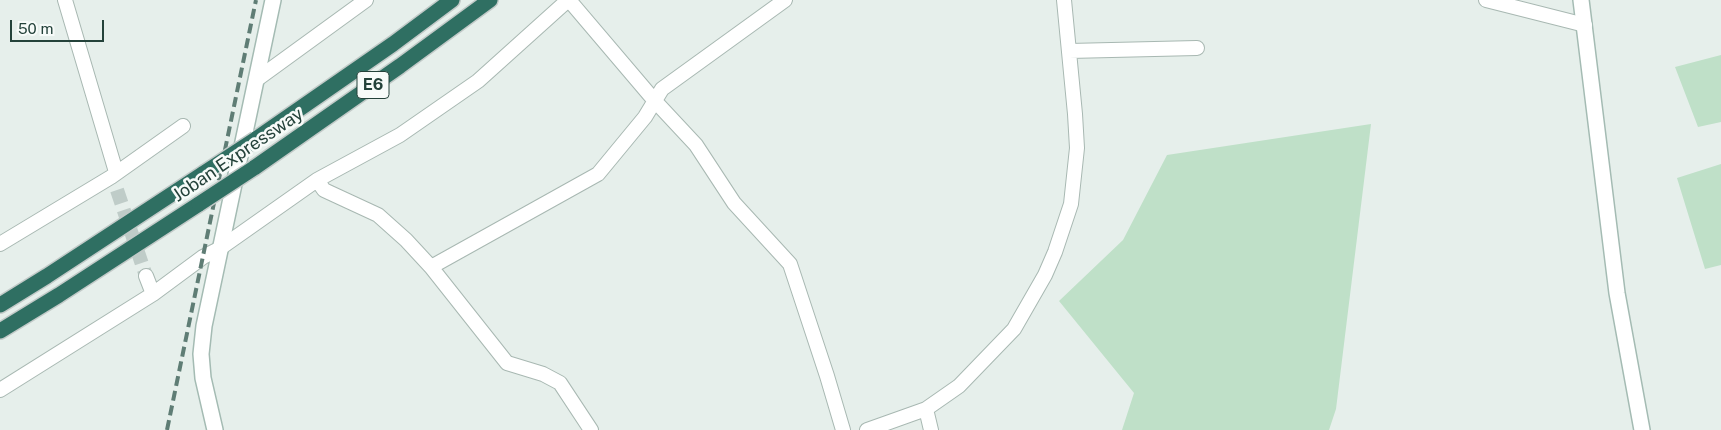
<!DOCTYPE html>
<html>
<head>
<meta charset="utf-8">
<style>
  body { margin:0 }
  #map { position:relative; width:1721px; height:430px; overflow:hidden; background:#e6efeb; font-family:"Public Sans",sans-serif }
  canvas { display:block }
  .scale { position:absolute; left:10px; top:20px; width:94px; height:22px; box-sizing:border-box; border:2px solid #24423a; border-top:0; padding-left:6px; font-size:15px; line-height:18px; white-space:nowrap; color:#24423a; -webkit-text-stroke:4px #f7fbf9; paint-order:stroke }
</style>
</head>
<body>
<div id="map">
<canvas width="1721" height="430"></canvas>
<div class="scale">50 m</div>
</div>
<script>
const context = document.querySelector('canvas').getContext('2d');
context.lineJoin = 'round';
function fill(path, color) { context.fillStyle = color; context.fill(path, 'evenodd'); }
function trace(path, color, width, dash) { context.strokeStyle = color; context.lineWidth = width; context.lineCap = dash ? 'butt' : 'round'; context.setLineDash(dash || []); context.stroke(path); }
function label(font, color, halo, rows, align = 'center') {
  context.font = font + ' "Public Sans",sans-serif'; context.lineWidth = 5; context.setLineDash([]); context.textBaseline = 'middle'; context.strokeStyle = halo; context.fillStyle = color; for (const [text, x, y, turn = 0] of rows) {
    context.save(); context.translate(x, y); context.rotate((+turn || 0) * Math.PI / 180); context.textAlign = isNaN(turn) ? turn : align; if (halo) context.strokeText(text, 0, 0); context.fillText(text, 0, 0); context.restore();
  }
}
fill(new Path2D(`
  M 1721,55 L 1721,122 L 1698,127 L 1675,67 Z
  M 1371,124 L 1336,409 L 1329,430 L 1122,430 L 1134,393 L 1059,301 L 1123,240 L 1167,155 Z
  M 1721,164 L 1721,265 L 1705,269 L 1677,178 Z`), '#bfe0c8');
trace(new Path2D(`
  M 117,190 L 146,276`), '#bfccc8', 14, [14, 7]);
const street = new Path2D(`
  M 65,0 L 116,172
  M 569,0 L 654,100 L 696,145 L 734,203 L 790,264 L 827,376 L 843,430
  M 1486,0 L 1585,25
  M 1069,51 L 1197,48
  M 256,80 L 366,0
  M 317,180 L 324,190 L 378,215 L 406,240 L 431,267 L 507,363 L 543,374 L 560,383 L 591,430
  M 0,244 L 111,177 L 183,126
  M 431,267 L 598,174 L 645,117 L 662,89 L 785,0
  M 146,276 L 153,294
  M 0,390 L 153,294 L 203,257 L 219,249 L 317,180 L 400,135 L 478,81 L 568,0
  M 926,409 L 931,430
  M 867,430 L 926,409 L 959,386 L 1014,329 L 1045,275 L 1055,252 L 1071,204 L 1077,148 L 1075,114 L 1064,0`);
const secondary = new Path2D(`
  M 1581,0 L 1617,293 L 1642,430
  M 215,430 L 203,378 L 201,354 L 204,326 L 273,0`);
const highway = new Path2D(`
  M 256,139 L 393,44 L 452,0
  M 254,168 L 400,66 L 490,0
  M 0,305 L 47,276 L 204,173
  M 0,331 L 59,295 L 199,204`);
trace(street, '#a8b8b2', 16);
trace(secondary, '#a4bbb3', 18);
trace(highway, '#c2cac8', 18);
trace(street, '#fff', 14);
trace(secondary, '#fff', 15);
trace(highway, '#2f6f62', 15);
trace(new Path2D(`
  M 167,430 L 256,0`), '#5f7d75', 4, [10, 5]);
const highwayBridge = new Path2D(`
  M 204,173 L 256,139
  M 199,204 L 254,168`);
trace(highwayBridge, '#c2cac8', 18, []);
trace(highwayBridge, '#2f6f62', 15);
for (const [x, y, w] of [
  [373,85,32]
]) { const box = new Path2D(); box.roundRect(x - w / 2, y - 13.5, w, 27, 4); context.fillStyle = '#f7fbf9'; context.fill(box); trace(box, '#24423a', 1); }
label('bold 16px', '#24423a', null, [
  ["E6",373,85]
]);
label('18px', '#24423a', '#f7fbf9', [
  ["Joban Expressway",238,155,-34]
]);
</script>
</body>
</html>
